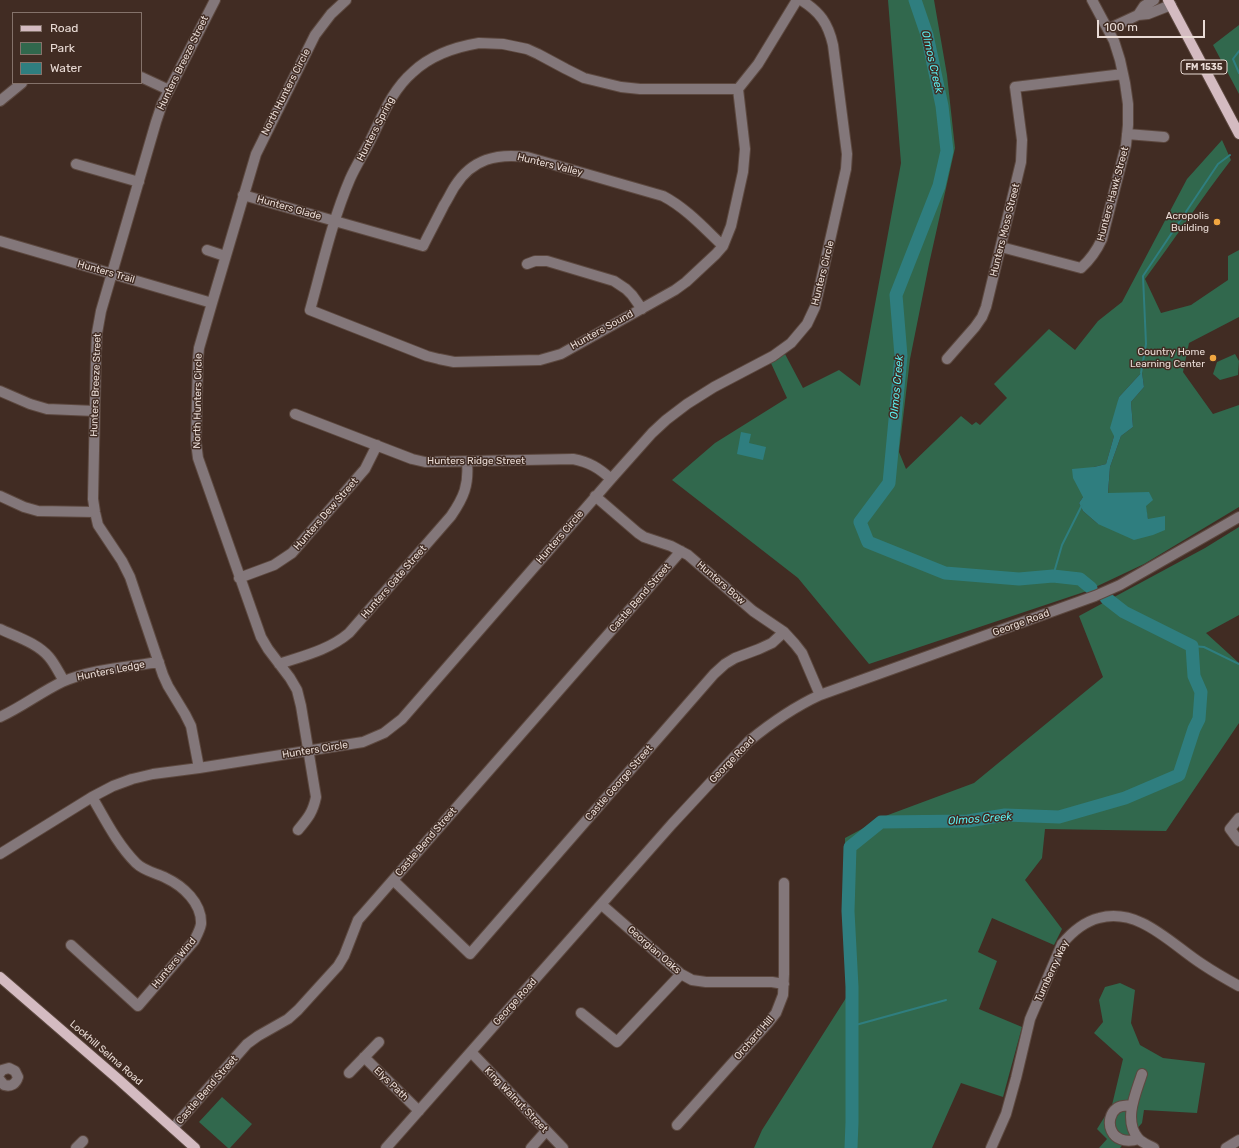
<!DOCTYPE html>
<html>
<head>
<meta charset="utf-8">
<style>
  body { margin:0 }
  #map { position:relative; width:1239px; height:1148px; overflow:hidden; background:#412c23; font-family:Rubik,sans-serif }
  canvas { display:block }
  .legend { position:absolute; left:12px; top:12px; width:130px; height:72px; box-sizing:border-box; background:#412c23; border:1px solid #84726a; margin:0; padding:5px 7px; list-style:none; font-size:12px; color:#e9dbd5 }
  .legend li { display:flex; align-items:center; gap:8px; height:20px }
  .legend b { width:20px; border:1px solid #84726a }
  .scale { position:absolute; left:1097px; top:20px; width:108px; height:18px; box-sizing:border-box; border:2px solid #e9dbd5; border-top:0; padding-left:5px; font-size:12px; line-height:14px; white-space:nowrap; color:#e9dbd5; -webkit-text-stroke:3px #412c23; paint-order:stroke }
</style>
</head>
<body>
<div id="map">
<canvas width="1239" height="1148"></canvas>
<ul class="legend">
<li><b style="height:5px;background:#d4bbc1"></b>Road</li>
<li><b style="height:11px;background:#31684d"></b>Park</li>
<li><b style="height:11px;background:#2f7e7f"></b>Water</li>
</ul>
<div class="scale">100 m</div>
</div>
<script>
const context = document.querySelector('canvas').getContext('2d');
context.lineJoin = 'round';
function fill(path, color) { context.fillStyle = color; context.fill(path, 'evenodd'); }
function trace(path, color, width, dash) { context.strokeStyle = color; context.lineWidth = width; context.lineCap = dash ? 'butt' : 'round'; context.setLineDash(dash || []); context.stroke(path); }
function label(font, color, halo, rows, align = 'center') {
  context.font = font + ' Rubik,sans-serif'; context.lineWidth = 3; context.setLineDash([]); context.textBaseline = 'middle'; context.strokeStyle = halo; context.fillStyle = color; for (const [text, x, y, turn = 0] of rows) {
    context.save(); context.translate(x, y); context.rotate((+turn || 0) * Math.PI / 180); context.textAlign = isNaN(turn) ? turn : align; if (halo) context.strokeText(text, 0, 0); context.fillText(text, 0, 0); context.restore();
  }
}
fill(new Path2D(`
  M 888,0 L 934,0 L 947,75 L 955,148 L 929,264 L 910,359 L 899,452 L 906,469 L 961,416 L 972,425 L 976,422 L 980,425 L 1007,398 L 994,384 L 1049,329 L 1075,350 L 1098,321 L 1122,302 L 1187,179 L 1222,140 L 1231,160 C 1201,199 1174,240 1145,279 L 1161,313 L 1191,305 L 1228,280 L 1228,256 L 1239,250 L 1239,317 L 1189,343 L 1183,372 L 1213,414 L 1239,405 L 1239,507 L 1144,564 L 1087,591 L 869,664 L 798,578 L 672,480 L 715,443 L 787,398 L 770,361 L 785,354 L 803,388 L 839,370 L 860,386 L 901,163 ZM 1142,372 L 1144,387 L 1131,402 L 1133,427 L 1121,436 L 1110,467 L 1108,494 L 1145,506 L 1148,519 L 1098,524 L 1083,511 L 1079,503 L 1083,497 L 1094,467 L 1106,464 L 1114,436 L 1119,397 Z
  M 1239,25 L 1239,94 L 1213,45 Z
  M 1235,354 L 1239,361 L 1238,375 L 1220,380 L 1213,374 L 1217,362 Z
  M 1239,527 L 1239,615 L 1206,633 L 1239,663 L 1239,723 L 1166,831 L 1045,829 L 1042,858 L 1025,880 L 1062,929 L 1054,945 L 992,918 L 978,952 L 997,961 L 979,1009 L 1022,1027 L 1003,1097 L 961,1083 L 932,1148 L 754,1148 L 762,1130 L 846,998 L 845,838 L 888,815 L 974,783 L 1103,677 L 1079,616 L 1205,548 Z
  M 1120,983 L 1135,990 L 1131,1023 L 1140,1045 L 1163,1058 L 1205,1063 L 1197,1113 L 1144,1110 L 1142,1123 L 1120,1148 L 1099,1148 L 1107,1139 L 1097,1129 L 1112,1105 L 1123,1059 L 1094,1033 L 1103,1022 L 1099,1000 L 1105,987 Z
  M 222,1097 L 252,1124 L 230,1148 L 228,1148 L 199,1122 Z`), '#31684d');
fill(new Path2D(`
  M 1142,372 L 1144,387 L 1131,402 L 1133,427 L 1121,436 L 1110,467 L 1108,493 L 1149,492 L 1153,500 L 1146,506 L 1148,519 L 1165,516 L 1165,530 L 1153,535 L 1134,540 L 1098,524 L 1083,511 L 1079,503 L 1083,497 L 1073,478 L 1072,469 L 1094,467 L 1106,464 L 1114,436 L 1110,428 L 1119,397 Z
  M 741,432 L 751,434 L 749,443 L 766,447 L 763,460 L 737,454 Z`), '#2f7e7f');
trace(new Path2D(`
  M 1239,51 L 1233,59 L 1239,73
  M 1141,373 L 1146,344 L 1143,276 L 1218,164 L 1230,155
  M 1053,576 L 1062,545 L 1082,505
  M 1192,646 L 1204,647 L 1239,664
  M 852,1026 L 946,1000`), '#2f7e7f', 2);
trace(new Path2D(`
  M 915,0 L 927,35 L 942,106 L 947,151 L 939,186 L 896,295 L 901,356 L 889,483 L 860,522 L 868,542 L 945,573 L 1019,579 L 1053,576 L 1080,579 L 1091,588
  M 851,1148 L 852,1122 L 852,987 L 848,911 L 850,847 L 881,822 L 968,821 L 1005,815 L 1059,817 L 1125,798 L 1179,775 L 1194,729 L 1199,719 L 1201,692 L 1194,676 L 1192,646 L 1124,612 L 1106,598`), '#2f7e7f', 13);
const minor = new Path2D(`
  M 1138,15 L 1144,6 L 1154,0
  M 1108,29 L 1138,15 L 1148,14 L 1171,5
  M 479,43 L 503,44 L 527,49 L 538,54 L 566,69 L 584,78 L 621,87 L 640,89 L 738,89 L 745,149 L 743,172 L 731,226 L 723,246 L 716,254 L 686,282 L 675,290 L 561,354 L 540,360 L 454,362 L 439,359 L 427,356 L 310,310 C 322,267 332,221 350,179 C 356,165 365,152 371,139 C 383,115 392,90 413,72 C 431,55 455,47 479,43 Z
  M 141,77 L 169,90
  M 738,89 L 758,64 L 797,0
  M 0,101 L 22,83
  M 1127,134 L 1164,137
  M 76,164 L 139,182
  M 243,195 L 423,246 C 430,232 437,219 444,205 C 448,199 451,192 455,186 C 472,159 497,153 527,157 L 663,196 C 686,208 704,228 723,246
  M 0,241 L 212,303
  M 1001,247 L 1081,268 C 1091,259 1097,250 1102,239 L 1126,145 L 1128,125 L 1128,104 L 1125,83 L 1120,60 L 1114,41 L 1092,0
  M 207,250 L 225,256
  M 527,264 L 535,261 L 547,261 L 614,281 L 626,289 L 632,295 L 642,309
  M 947,359 L 975,327 L 982,317 L 986,307 L 1021,162 L 1022,140 L 1015,87 L 1123,74
  M 0,391 L 30,404 L 47,409 L 95,411
  M 295,414 L 412,459 L 425,462 L 573,459 C 589,462 599,468 611,479
  M 0,496 L 24,507 L 38,511 L 95,512
  M 595,496 L 638,533 L 644,537 L 671,546 L 688,555 L 753,611 L 784,632 L 795,644 L 802,653 L 820,695
  M 239,578 L 274,565 L 292,553 L 365,469 L 377,445
  M 0,629 C 17,637 37,643 49,657 C 55,664 59,673 64,681
  M 279,664 C 303,656 329,650 349,633 L 451,516 C 464,497 469,485 467,462
  M 0,717 C 22,707 41,692 62,682 C 91,669 127,667 159,662
  M 199,768 L 191,726 L 185,714 L 168,686 L 163,675 L 130,577 L 122,561 L 98,525 L 95,512 L 93,499 L 96,355 L 97,333 L 101,311 L 156,122 L 162,104 L 215,0
  M 1239,818 L 1230,829 L 1239,841
  M 298,830 C 308,818 313,812 316,797 L 301,706 L 297,690 L 290,678 L 268,649 L 261,637 L 198,458 L 196,442 L 198,358 L 199,348 L 212,303 L 256,154 L 315,35 L 331,14 L 346,0
  M 0,854 L 92,797 L 113,786 L 132,779 L 153,774 L 199,768 L 363,742 L 384,733 L 402,719 L 611,479 L 652,433 L 666,420 L 687,404 L 714,387 L 773,356 L 791,343 L 807,324 L 815,307 L 846,169 L 847,154 L 833,45 C 828,23 820,12 801,0
  M 393,880 L 470,954 L 714,674 L 725,664 L 735,658 L 759,649 L 772,643 L 784,632
  M 602,905 L 681,974 L 692,980 L 706,982 L 772,982 L 784,984
  M 71,945 L 138,1006 L 194,941 C 197,935 200,930 201,924 C 202,903 183,886 166,878 C 156,873 144,871 136,863 C 117,844 105,819 92,797
  M 581,1013 L 617,1042 L 681,974
  M 471,1052 L 563,1148
  M 364,1057 L 419,1111
  M 0,1073 L 2,1070 L 9,1068 L 15,1071 L 18,1077 C 16,1084 11,1087 4,1085 L 0,1080
  M 349,1073 L 379,1042
  M 1142,1074 C 1136,1093 1123,1120 1138,1138 C 1142,1143 1149,1145 1154,1148
  M 1132,1105 C 1127,1106 1122,1105 1117,1108 C 1103,1118 1109,1148 1139,1139
  M 677,1125 L 768,1023 L 776,1013 L 783,995 L 784,974 L 784,883
  M 173,1128 L 247,1044 L 258,1036 L 288,1019 L 298,1010 L 338,966 L 344,956 L 358,920 L 681,551
  M 76,1148 L 83,1141
  M 386,1148 L 672,824 L 749,741 C 771,723 794,707 820,695 L 1095,596 L 1120,585 L 1239,517
  M 531,1148 L 546,1131
  M 991,1148 L 1006,1114 L 1016,1078 L 1030,1019 L 1062,944 C 1072,932 1083,922 1099,918 C 1139,907 1171,944 1202,964 C 1214,972 1226,979 1239,986
  M 1226,1148 L 1239,1140`);
const major = new Path2D(`
  M 1168,0 L 1239,134
  M 0,977 L 118,1079 L 195,1148`);
trace(minor, '#5c483f', 12);
trace(major, '#5c483f', 12);
trace(minor, '#83777a', 10);
trace(major, '#d4bbc1', 10);
for (const [x, y, r, color] of [
  [1217,222,4,"#f1a640"],
  [1213,358,4,"#f1a640"]
]) { const dot = new Path2D(); dot.arc(x, y, r, 0, 2 * Math.PI); context.fillStyle = color; context.fill(dot); trace(dot, '#412c23', 1.5); }
for (const [x, y, w] of [
  [1204,67,46]
]) { const box = new Path2D(); box.roundRect(x - w / 2, y - 7, w, 14, 3); context.fillStyle = '#412c23'; context.fill(box); trace(box, '#e9dbd5', 1); }
label('bold 9px', '#e9dbd5', null, [
  ["FM 1535",1204,67]
]);
label('10px', '#e9dbd5', '#412c23', [
  ["Hunters Breeze Street",183,63,-64],
  ["North Hunters Circle",286,92,-63],
  ["Hunters Spring",376,129,-63],
  ["Hunters Valley",550,165,14],
  ["Hunters Hawk Street",1113,194,-75],
  ["Hunters Glade",289,208,16],
  ["Hunters Moss Street",1005,230,-76],
  ["Hunters Trail",106,272,16],
  ["Hunters Circle",823,273,-76],
  ["Hunters Sound",602,330,-29],
  ["Hunters Breeze Street",96,385,-88],
  ["North Hunters Circle",198,401,-89],
  ["Hunters Ridge Street",476,461],
  ["Hunters Dew Street",326,514,-49],
  ["Hunters Circle",560,537,-49],
  ["Hunters Gate Street",394,582,-49],
  ["Hunters Bow",721,583,41],
  ["Castle Bend Street",640,598,-49],
  ["George Road",1021,623,-20],
  ["Hunters Ledge",111,671,-11],
  ["Hunters Circle",315,750,-9],
  ["George Road",732,760,-46],
  ["Castle George Street",619,783,-49],
  ["Castle Bend Street",426,842,-49],
  ["Georgian Oaks",654,950,41],
  ["Hunters Wind",174,963,-50],
  ["Turnberry Way",1052,971,-65],
  ["George Road",515,1002,-48],
  ["Orchard Hill",754,1038,-49],
  ["Lockhill Selma Road",106,1053,41],
  ["Elys Path",391,1084,44],
  ["Castle Bend Street",207,1090,-49],
  ["King Walnut Street",516,1100,46]
]);
label('10px', '#e9dbd5', '#412c23', [
  ["Acropolis",1209,216],
  ["Building",1209,228],
  ["Country Home",1205,352],
  ["Learning Center",1205,364]
], 'right');
label('italic 11px', '#5bf0f2', '#412c23', [
  ["Olmos Creek",932,62,77],
  ["Olmos Creek",897,387,-85],
  ["Olmos Creek",980,819,-4]
]);
</script>
</body>
</html>
